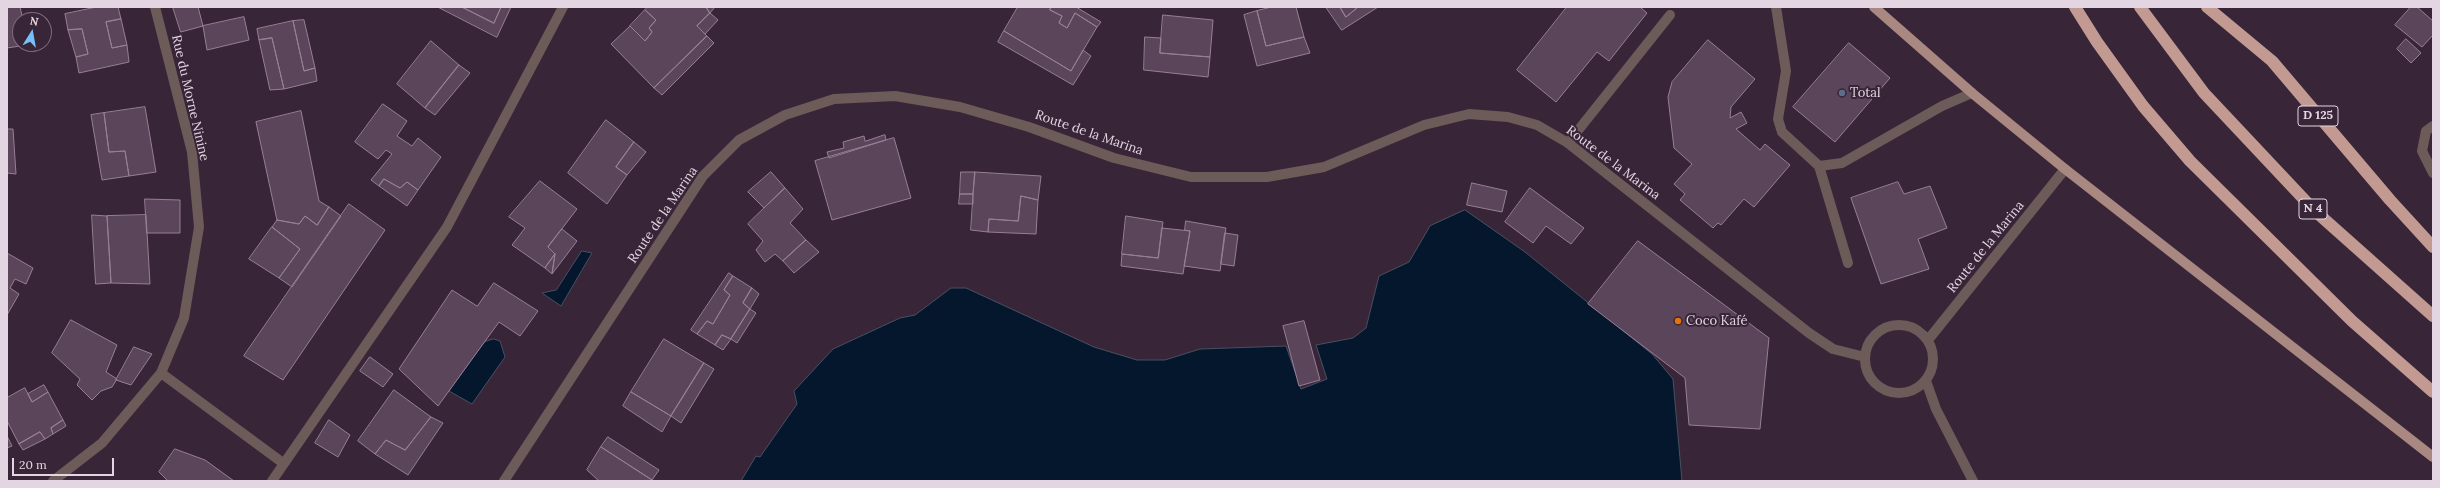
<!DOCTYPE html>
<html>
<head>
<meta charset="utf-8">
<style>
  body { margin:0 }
  #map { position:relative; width:2440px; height:488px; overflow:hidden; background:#392538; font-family:Lora,serif }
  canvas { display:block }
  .frame { position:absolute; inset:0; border:8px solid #e3d6e2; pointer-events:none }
  .north { position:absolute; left:12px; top:12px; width:40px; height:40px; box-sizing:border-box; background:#392538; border:1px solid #7d6c7c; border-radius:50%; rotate:11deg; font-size:11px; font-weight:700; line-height:16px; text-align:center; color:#e3d6e2 }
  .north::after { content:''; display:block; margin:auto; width:14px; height:18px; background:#76c0f7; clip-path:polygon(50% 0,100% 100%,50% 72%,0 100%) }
  .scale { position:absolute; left:12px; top:458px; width:102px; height:18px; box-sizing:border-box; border:2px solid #e3d6e2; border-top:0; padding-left:5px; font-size:12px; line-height:14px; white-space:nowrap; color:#e3d6e2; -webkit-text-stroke:3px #392538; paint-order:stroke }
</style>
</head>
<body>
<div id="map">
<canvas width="2440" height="488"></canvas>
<div class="frame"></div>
<div class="north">N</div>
<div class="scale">20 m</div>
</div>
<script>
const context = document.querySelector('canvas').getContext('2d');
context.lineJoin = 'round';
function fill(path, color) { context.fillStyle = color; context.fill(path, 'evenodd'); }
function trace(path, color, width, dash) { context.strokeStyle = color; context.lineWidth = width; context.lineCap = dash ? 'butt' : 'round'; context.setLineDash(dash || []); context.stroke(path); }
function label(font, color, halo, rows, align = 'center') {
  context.font = font + ' Lora,serif'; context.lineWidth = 4; context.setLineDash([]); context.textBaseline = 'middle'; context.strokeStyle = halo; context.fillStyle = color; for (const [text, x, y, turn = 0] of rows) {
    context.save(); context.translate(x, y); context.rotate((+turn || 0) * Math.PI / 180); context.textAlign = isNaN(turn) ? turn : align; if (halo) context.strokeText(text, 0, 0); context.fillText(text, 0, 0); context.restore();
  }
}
const water = new Path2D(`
  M 1465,210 L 1525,252 L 1652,354 L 1673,379 L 1682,481 L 741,481 L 756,456 L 760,457 L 797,404 L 794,391 L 833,349 L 900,318 L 915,315 L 951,288 L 966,288 L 1094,347 L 1137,360 L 1165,360 L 1200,349 L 1286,346 L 1301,389 L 1327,379 L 1316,345 L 1353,338 L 1366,328 L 1379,276 L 1409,262 L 1430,226 Z
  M 582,251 L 592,253 L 561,306 L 542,293 L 556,290 Z
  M 494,339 L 500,341 L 505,357 L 472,404 L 449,391 L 484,342 Z`);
fill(water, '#05172c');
trace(water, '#485063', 1);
const building = new Path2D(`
  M 7,7 L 20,7 L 23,20 L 20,20 L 20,44 L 27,45 L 7,48 Z
  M 97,7 L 118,7 L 121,19 L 106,22 L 112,48 L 127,45 L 129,62 L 79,73 L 76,57 L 88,54 L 82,29 L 68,30 L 65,14 Z
  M 173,7 L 198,7 L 203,26 L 181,32 Z
  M 438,7 L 462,7 L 494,23 L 501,7 L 511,7 L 497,37 Z
  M 462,7 L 501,7 L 494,23 Z
  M 648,7 L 706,7 L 710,13 L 697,26 L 707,36 L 654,88 L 611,44 L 630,26 L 645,41 L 652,32 L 649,28 L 656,20 L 645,10 Z
  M 706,7 L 715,7 L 710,13 Z
  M 1018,7 L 1051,7 L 1050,10 L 1062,16 L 1059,23 L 1067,28 L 1075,13 L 1097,27 L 1071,71 L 1004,31 Z
  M 1051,7 L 1076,7 L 1101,22 L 1097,27 L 1075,13 L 1067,28 L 1059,23 L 1062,16 L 1050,10 Z
  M 1272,7 L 1296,7 L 1304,37 L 1266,46 L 1257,11 Z
  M 1326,7 L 1340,7 L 1346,17 L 1358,7 L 1378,7 L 1342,30 Z
  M 1340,7 L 1358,7 L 1346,17 Z
  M 1567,7 L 1640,7 L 1647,13 L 1609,61 L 1597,52 L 1556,102 L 1517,70 Z
  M 2411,7 L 2417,7 L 2433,21 L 2433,35 L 2422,47 L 2395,25 Z
  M 645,10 L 656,20 L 649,28 L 652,32 L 645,41 L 630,26 Z
  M 1257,11 L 1266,46 L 1304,37 L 1310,53 L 1257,66 L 1244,15 Z
  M 710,13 L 718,20 L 705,34 L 697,26 Z
  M 1163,15 L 1213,20 L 1210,57 L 1160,53 Z
  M 244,17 L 249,40 L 207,50 L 203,26 Z
  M 121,19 L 127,45 L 112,48 L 106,22 Z
  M 304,20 L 315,68 L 304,71 L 293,21 Z
  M 293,21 L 304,71 L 315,68 L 317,81 L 284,89 L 272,38 L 259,40 L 257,29 Z
  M 82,29 L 88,54 L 76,57 L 68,30 Z
  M 1004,31 L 1071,71 L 1083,50 L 1091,56 L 1073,85 L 998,42 Z
  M 707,36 L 714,43 L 662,95 L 654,88 Z
  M 1145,37 L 1161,38 L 1160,53 L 1210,57 L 1208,77 L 1144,70 Z
  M 272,38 L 284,89 L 270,90 L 259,40 Z
  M 2406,39 L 2421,53 L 2411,63 L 2397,49 Z
  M 1708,40 L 1755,79 L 1731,107 L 1730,118 L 1741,112 L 1747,123 L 1736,129 L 1760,150 L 1765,144 L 1790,165 L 1754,207 L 1744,199 L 1721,225 L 1718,223 L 1713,228 L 1680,200 L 1685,194 L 1674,184 L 1692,164 L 1674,148 L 1668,97 L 1672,82 Z
  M 431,41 L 459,65 L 425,108 L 397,84 Z
  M 1849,43 L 1890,78 L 1835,142 L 1793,107 Z
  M 459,65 L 470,73 L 435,115 L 425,108 Z
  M 383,104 L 407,121 L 397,136 L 412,146 L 418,138 L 441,157 L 418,190 L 407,182 L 400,188 L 384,179 L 379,186 L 371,180 L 392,154 L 386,150 L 378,159 L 355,142 Z
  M 145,107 L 156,172 L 129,176 L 125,151 L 109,152 L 104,113 Z
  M 301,111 L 319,201 L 329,207 L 317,225 L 305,216 L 299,224 L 277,220 L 256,122 Z
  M 104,113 L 109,152 L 125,151 L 129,176 L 102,180 L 91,115 Z
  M 606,120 L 634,142 L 616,167 L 627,175 L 607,204 L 568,173 Z
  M 7,129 L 13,129 L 16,174 L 7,173 Z
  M 885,135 L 886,140 L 829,158 L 827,152 L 844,148 L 843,142 L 864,136 L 865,141 Z
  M 894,138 L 911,198 L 832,220 L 815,161 Z
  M 634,142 L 646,152 L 627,175 L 616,167 Z
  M 771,172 L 785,188 L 764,208 L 748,192 Z
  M 961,172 L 975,172 L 973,194 L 960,194 Z
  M 975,172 L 1041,176 L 1038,200 L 1021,196 L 1018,221 L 989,219 L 988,232 L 971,230 Z
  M 384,179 L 400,188 L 407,182 L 418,190 L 407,206 L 379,186 Z
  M 540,181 L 577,209 L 548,247 L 555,254 L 545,268 L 512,245 L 525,228 L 509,217 Z
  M 1898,182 L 1904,194 L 1930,186 L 1947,228 L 1918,239 L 1929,269 L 1881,284 L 1851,198 Z
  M 1472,183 L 1507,191 L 1502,212 L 1467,205 Z
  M 785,188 L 803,209 L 790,223 L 806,240 L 783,261 L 775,254 L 765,262 L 756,250 L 763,241 L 748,224 Z
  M 1530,188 L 1584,228 L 1571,244 L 1546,226 L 1533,243 L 1505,222 Z
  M 960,194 L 973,194 L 973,204 L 959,204 Z
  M 1021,196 L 1038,200 L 1036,234 L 988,232 L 989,219 L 1018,221 Z
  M 145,199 L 180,200 L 180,233 L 147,233 Z
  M 349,204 L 385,230 L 283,380 L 244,356 Z
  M 329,207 L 341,216 L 292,287 L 279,278 L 300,249 L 272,227 L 277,220 L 299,224 L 305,216 L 317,225 Z
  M 92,215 L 107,216 L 111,283 L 96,284 Z
  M 146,215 L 150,284 L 111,283 L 107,216 Z
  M 1126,216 L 1163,222 L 1158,258 L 1122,254 Z
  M 1186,221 L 1226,228 L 1220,271 L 1184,266 L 1190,231 L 1185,230 Z
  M 272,227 L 300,249 L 279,278 L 249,259 Z
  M 1162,228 L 1190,231 L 1183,274 L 1121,266 L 1122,254 L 1158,258 Z
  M 562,229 L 577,241 L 552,274 L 555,254 L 548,247 Z
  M 1225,233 L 1238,235 L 1234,266 L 1221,264 Z
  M 806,240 L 819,252 L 794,273 L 783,261 Z
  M 1638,241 L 1769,338 L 1760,429 L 1689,425 L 1685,378 L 1588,304 Z
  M 7,253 L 33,268 L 26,284 L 15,279 L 10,288 L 19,294 L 7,315 Z
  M 555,254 L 552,274 L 545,268 Z
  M 729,273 L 733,276 L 724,290 L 730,295 L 713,324 L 707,321 L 697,334 L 691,330 Z
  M 733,276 L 752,288 L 743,303 L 750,309 L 731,339 L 722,335 L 715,345 L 697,334 L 707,321 L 713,324 L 730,295 L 724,290 Z
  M 494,283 L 538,311 L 520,336 L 499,322 L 438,406 L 399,369 L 452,290 L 477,306 Z
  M 752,288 L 759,294 L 750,309 L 743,303 Z
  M 750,309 L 756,313 L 737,343 L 731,339 Z
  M 71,320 L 117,345 L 106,372 L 117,379 L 112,387 L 101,391 L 92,400 L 77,385 L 80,379 L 52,353 Z
  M 1304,321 L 1320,380 L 1299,386 L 1283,326 Z
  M 722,335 L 731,339 L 723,350 L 715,345 Z
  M 664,339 L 704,363 L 671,416 L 631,392 Z
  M 134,347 L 152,354 L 131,385 L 116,380 Z
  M 370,357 L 393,374 L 383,387 L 360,371 Z
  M 704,363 L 714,369 L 681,423 L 671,416 Z
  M 44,385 L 48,392 L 32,402 L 28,394 Z
  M 25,388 L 32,402 L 48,392 L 63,420 L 51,428 L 53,434 L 45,439 L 40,432 L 19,444 L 7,421 L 7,398 Z
  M 394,390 L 431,417 L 405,450 L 386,440 L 375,454 L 358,441 Z
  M 631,392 L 671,416 L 662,432 L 623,406 Z
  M 431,417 L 443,423 L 408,475 L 375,454 L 386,440 L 405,450 Z
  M 63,420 L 66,426 L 53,434 L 51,428 Z
  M 329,420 L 350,435 L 338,457 L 315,443 Z
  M 40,432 L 45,439 L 23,450 L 19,444 Z
  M 7,436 L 12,446 L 7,448 Z
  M 608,437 L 659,470 L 652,480 L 601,447 Z
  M 601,447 L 652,480 L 654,481 L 599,481 L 587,470 Z
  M 175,449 L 205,460 L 234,481 L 168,481 L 159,472 Z`);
fill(building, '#5b455b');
trace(building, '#977f96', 1);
trace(new Path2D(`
  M 1776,7 L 1786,71 L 1778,119 L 1782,132 L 1819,166 L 1848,263
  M 1568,143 L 1670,15
  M 1819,166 L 1842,163 L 1942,106 L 1972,93`), '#6c5b58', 10);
trace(new Path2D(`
  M 2433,126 L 2426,131 L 2422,151 L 2433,173
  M1865 359a34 34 0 1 1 68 0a34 34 0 1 1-68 0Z
  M 1928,340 L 2065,169
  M 161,373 L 283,463
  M 1926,381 L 1936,409 L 1973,481
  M 53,481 L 102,443 L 161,373 L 184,318 L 199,227 L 192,152 L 155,7
  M 272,481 L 447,227 L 563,7
  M 504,481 L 703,176 L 739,140 L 785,115 L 834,99 L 895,96 L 960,107 L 1029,127 L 1114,158 L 1191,177 L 1267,177 L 1324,167 L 1424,125 L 1469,114 L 1508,117 L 1537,125 L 1568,143 L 1809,333 L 1833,349 L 1865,357`), '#6c5b58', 10);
trace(new Path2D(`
  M 1874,7 L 1972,93 L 2065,169 L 2433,457`), '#a98881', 10);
trace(new Path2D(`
  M 2075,7 L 2097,42 L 2143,106 L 2190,161 L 2352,321 L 2433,392
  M 2140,7 L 2204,93 L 2315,211 L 2433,316
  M 2207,7 L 2272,61 L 2390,200 L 2433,247`), '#c29a92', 12);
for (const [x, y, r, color] of [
  [1842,93,4,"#5c6f8a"],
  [1678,321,4,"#e8710a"]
]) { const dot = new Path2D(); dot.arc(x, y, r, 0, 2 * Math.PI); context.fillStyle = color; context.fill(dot); trace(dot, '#392538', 1.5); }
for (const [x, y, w] of [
  [2318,116,40],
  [2313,209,28]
]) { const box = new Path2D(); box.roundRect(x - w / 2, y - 10, w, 20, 3); context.fillStyle = '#392538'; context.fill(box); trace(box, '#e3d6e2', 1); }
label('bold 12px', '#e3d6e2', null, [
  ["D 125",2318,116],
  ["N 4",2313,209]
]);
label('13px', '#e3d6e2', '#392538', [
  ["Total",1850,93],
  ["Coco Kafé",1686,321]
], 'left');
label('13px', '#e3d6e2', '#392538', [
  ["Rue du Morne Ninine",190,98,77],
  ["Route de la Marina",1089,133,19],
  ["Route de la Marina",1613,163,37],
  ["Route de la Marina",663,215,-56],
  ["Route de la Marina",1986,247,-51]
]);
</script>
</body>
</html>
